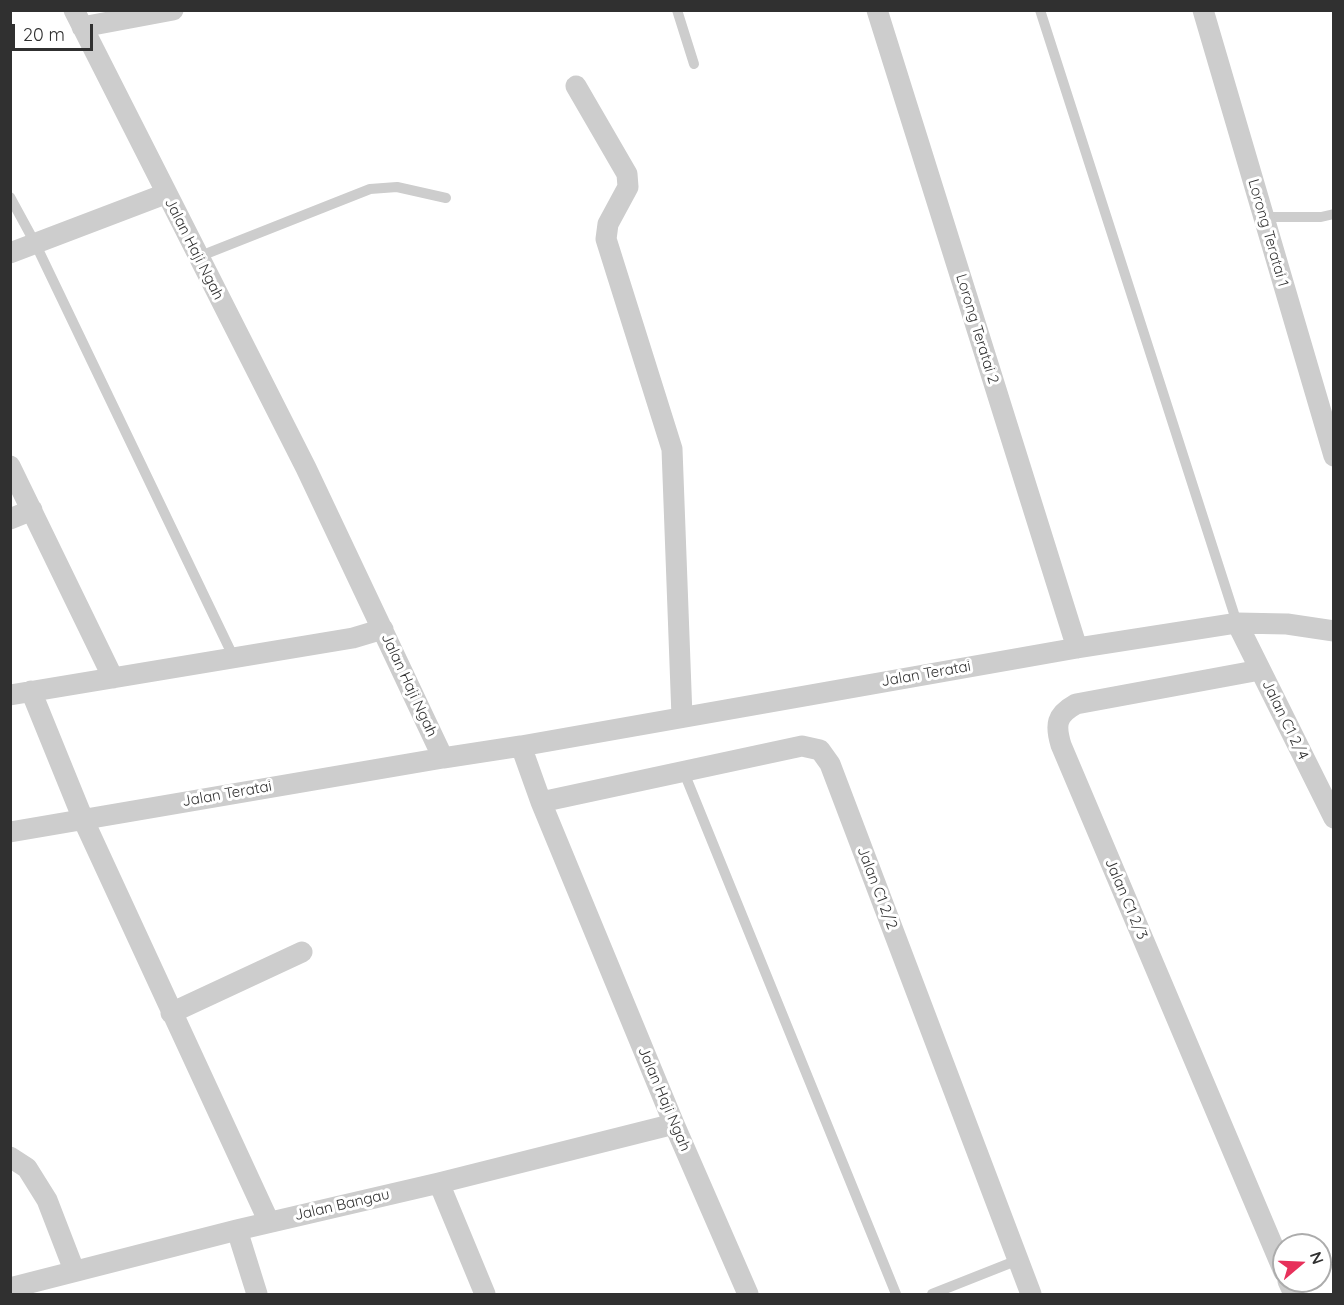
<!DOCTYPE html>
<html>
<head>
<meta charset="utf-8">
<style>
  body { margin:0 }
  #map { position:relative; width:1344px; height:1305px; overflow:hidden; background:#fff; font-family:Quicksand,sans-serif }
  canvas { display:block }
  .frame { position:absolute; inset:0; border:12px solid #303030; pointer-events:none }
  .north { position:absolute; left:1272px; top:1233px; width:60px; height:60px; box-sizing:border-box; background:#fff; border:2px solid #acacac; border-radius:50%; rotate:71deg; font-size:16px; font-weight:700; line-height:24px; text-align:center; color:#303030 }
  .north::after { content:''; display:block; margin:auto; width:21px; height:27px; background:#e7315b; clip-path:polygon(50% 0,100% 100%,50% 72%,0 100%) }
  .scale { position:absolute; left:12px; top:24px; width:81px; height:27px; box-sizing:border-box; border:3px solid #303030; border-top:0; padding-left:8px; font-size:18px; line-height:21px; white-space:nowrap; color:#303030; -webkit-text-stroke:4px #fff; paint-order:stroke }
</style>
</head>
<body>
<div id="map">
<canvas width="1344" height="1305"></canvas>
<div class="frame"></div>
<div class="north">N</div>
<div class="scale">20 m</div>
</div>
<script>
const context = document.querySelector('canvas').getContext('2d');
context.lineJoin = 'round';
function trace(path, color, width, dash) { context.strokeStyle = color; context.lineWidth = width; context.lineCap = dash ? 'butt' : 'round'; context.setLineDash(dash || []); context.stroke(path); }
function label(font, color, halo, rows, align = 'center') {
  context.font = font + ' Quicksand,sans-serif'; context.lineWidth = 6; context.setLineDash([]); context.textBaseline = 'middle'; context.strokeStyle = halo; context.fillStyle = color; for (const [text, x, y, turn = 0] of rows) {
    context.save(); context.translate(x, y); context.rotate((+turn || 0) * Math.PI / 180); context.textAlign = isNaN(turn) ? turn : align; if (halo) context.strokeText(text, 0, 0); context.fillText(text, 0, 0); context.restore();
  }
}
trace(new Path2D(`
  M 677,10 L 694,64
  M 1040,10 L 1237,623
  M 10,197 L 35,243 L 233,656
  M 1263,217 L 1321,217 L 1334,214
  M 198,257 L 370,189 L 397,187 L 446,198
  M 683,770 L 896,1294
  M 932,1294 L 1018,1260`), '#cdcdcd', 10);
trace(new Path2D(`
  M 74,10 L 306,468 L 443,758 L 521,746 L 541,802 L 674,1124 L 748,1294
  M 877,10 L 1077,648
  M 1203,10 L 1334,456
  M 82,27 L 173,10
  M 576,86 L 627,174 L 628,187 L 608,224 L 606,239 L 672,449 L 682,717
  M 10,253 L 165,194
  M 10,466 L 113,678
  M 10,519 L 32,510
  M 1237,623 L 1334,818
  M 1260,670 L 1076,704 C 1056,715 1055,725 1061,745 L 1284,1272
  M 31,691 L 83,819 L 269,1222
  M 10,695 L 353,638 L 383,629
  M 521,746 L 1077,648 L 1237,623 L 1287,624 L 1334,631
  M 541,802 L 802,746 L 820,750 L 830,764 L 1031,1294
  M 10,832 L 443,758
  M 171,1013 L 302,952
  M 10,1157 L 27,1168 L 47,1200 L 74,1270
  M 439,1183 L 485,1294
  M 237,1230 L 257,1294
  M 1288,1281 L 1294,1294
  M 10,1288 L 237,1230 L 439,1183 L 674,1124`), '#cdcdcd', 21);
label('15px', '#303030', '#fff', [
  ["Lorong Teratai 1",1268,233,74],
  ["Jalan Haji Ngah",194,249,63],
  ["Lorong Teratai 2",977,329,73],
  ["Jalan Teratai",926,674,-10],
  ["Jalan Haji Ngah",409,685,65],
  ["Jalan C1 2/4",1285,720,64],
  ["Jalan Teratai",227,794,-10],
  ["Jalan C1 2/2",877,888,69],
  ["Jalan C1 2/3",1126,899,67],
  ["Jalan Haji Ngah",664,1099,67],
  ["Jalan Bangau",342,1205,-13]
]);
</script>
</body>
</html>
